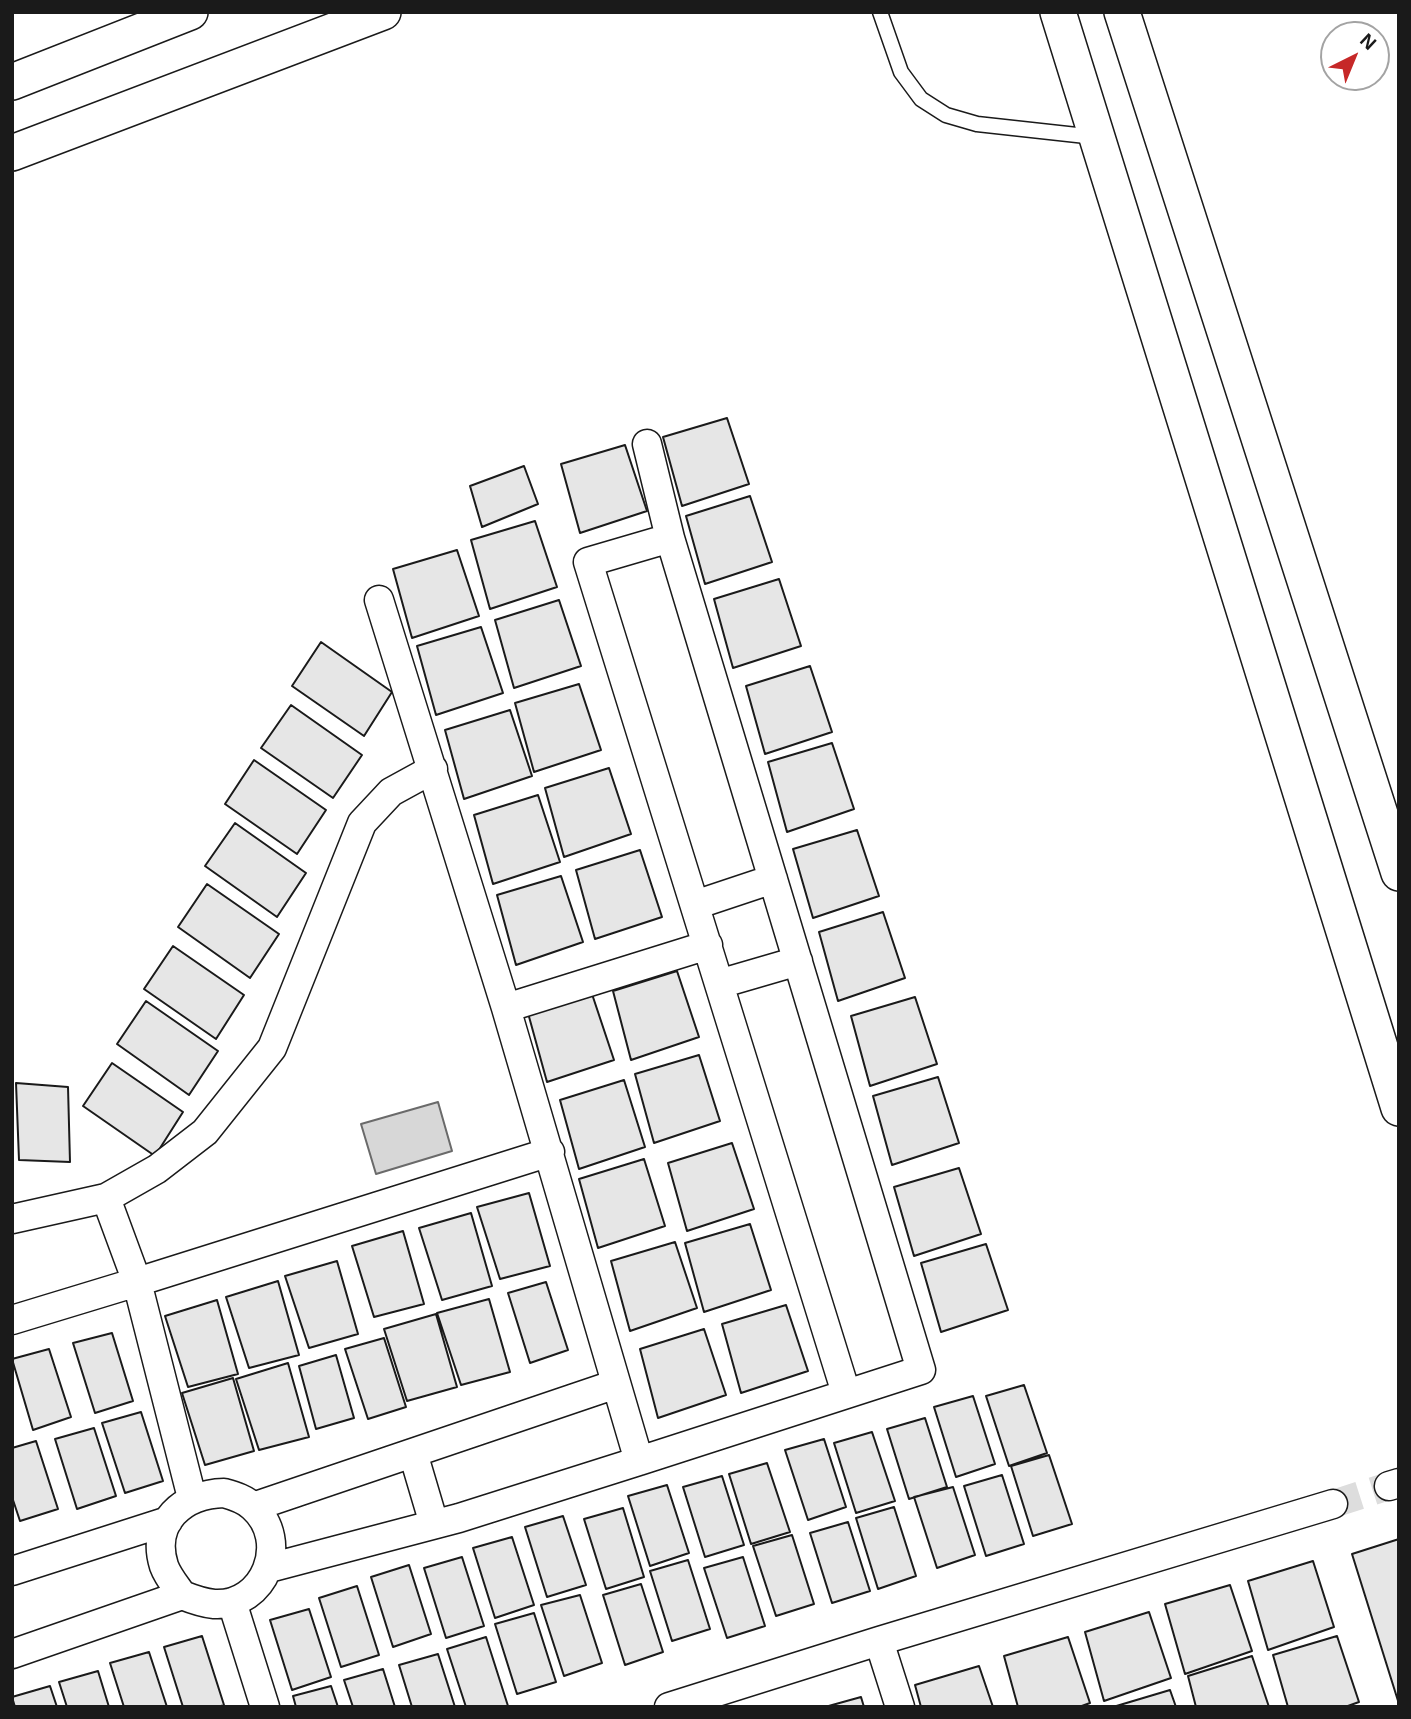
<!DOCTYPE html>
<html>
<head>
<meta charset="utf-8">
<style>
  body { margin:0 }
  #map { position:relative; width:1411px; height:1719px; overflow:hidden; background:#fff; font-family:Helvetica,sans-serif }
  canvas { display:block }
  .frame { position:absolute; inset:0; border:14px solid #1a1a1a; pointer-events:none }
  .north { position:absolute; left:1320px; top:21px; width:70px; height:70px; box-sizing:border-box; background:#fff; border:2px solid #a3a3a3; border-radius:50%; rotate:43deg; font-size:19px; font-weight:700; line-height:28px; text-align:center; color:#1a1a1a }
  .north::after { content:''; display:block; margin:auto; width:24px; height:32px; background:#c62828; clip-path:polygon(50% 0,100% 100%,50% 72%,0 100%) }
</style>
</head>
<body>
<div id="map">
<canvas width="1411" height="1719"></canvas>
<div class="frame"></div>
<div class="north">N</div>
</div>
<script>
const context = document.querySelector('canvas').getContext('2d');
context.lineJoin = 'round';
function fill(path, color) { context.fillStyle = color; context.fill(path, 'evenodd'); }
function trace(path, color, width, dash) { context.strokeStyle = color; context.lineWidth = width; context.lineCap = dash ? 'butt' : 'round'; context.setLineDash(dash || []); context.stroke(path); }
const water = new Path2D(`
  M 438,1102 L 452,1151 L 376,1174 L 361,1124 Z`);
fill(water, '#d7d7d7');
trace(water, '#6a6a6a', 2);
const building = new Path2D(`
  M 727,418 L 749,484 L 682,506 L 663,437 Z
  M 625,445 L 647,511 L 580,533 L 561,464 Z
  M 524,466 L 538,504 L 482,527 L 470,486 Z
  M 750,496 L 772,562 L 705,584 L 686,516 Z
  M 535,521 L 557,587 L 490,609 L 471,540 Z
  M 457,550 L 479,616 L 412,638 L 393,569 Z
  M 779,579 L 801,646 L 733,668 L 714,599 Z
  M 559,600 L 581,666 L 514,688 L 495,620 Z
  M 481,627 L 503,693 L 436,715 L 417,646 Z
  M 321,642 L 392,692 L 364,736 L 292,686 Z
  M 810,666 L 832,732 L 765,754 L 746,686 Z
  M 579,684 L 601,750 L 534,772 L 515,703 Z
  M 291,705 L 362,755 L 333,798 L 261,748 Z
  M 510,710 L 532,776 L 464,799 L 445,730 Z
  M 832,743 L 854,809 L 787,832 L 768,762 Z
  M 254,760 L 326,810 L 297,854 L 225,804 Z
  M 609,768 L 631,834 L 564,857 L 545,788 Z
  M 538,795 L 560,862 L 493,884 L 474,815 Z
  M 235,823 L 306,873 L 277,917 L 205,866 Z
  M 857,830 L 879,896 L 813,918 L 793,849 Z
  M 640,850 L 662,917 L 595,939 L 576,870 Z
  M 561,876 L 583,942 L 516,965 L 497,895 Z
  M 207,884 L 279,934 L 250,978 L 178,927 Z
  M 883,912 L 905,978 L 838,1001 L 819,932 Z
  M 173,946 L 244,995 L 216,1039 L 144,989 Z
  M 677,971 L 699,1037 L 631,1060 L 613,991 Z
  M 592,994 L 614,1060 L 547,1082 L 528,1013 Z
  M 915,997 L 937,1064 L 870,1086 L 851,1016 Z
  M 146,1001 L 218,1051 L 189,1095 L 117,1044 Z
  M 699,1055 L 720,1121 L 654,1143 L 635,1074 Z
  M 112,1063 L 183,1112 L 155,1156 L 83,1106 Z
  M 938,1077 L 959,1143 L 892,1165 L 873,1096 Z
  M 624,1080 L 645,1147 L 579,1169 L 560,1100 Z
  M 16,1083 L 68,1087 L 70,1162 L 19,1160 Z
  M 732,1143 L 754,1209 L 687,1231 L 668,1163 Z
  M 644,1159 L 665,1226 L 598,1248 L 579,1179 Z
  M 959,1168 L 981,1234 L 914,1256 L 894,1187 Z
  M 529,1193 L 550,1266 L 500,1279 L 477,1207 Z
  M 471,1213 L 492,1286 L 442,1300 L 419,1228 Z
  M 750,1224 L 771,1290 L 704,1312 L 685,1243 Z
  M 403,1231 L 424,1304 L 374,1317 L 352,1246 Z
  M 675,1242 L 697,1308 L 630,1331 L 611,1261 Z
  M 986,1244 L 1008,1310 L 941,1332 L 921,1263 Z
  M 337,1261 L 358,1334 L 309,1348 L 285,1276 Z
  M 278,1281 L 299,1355 L 249,1368 L 226,1297 Z
  M 546,1282 L 568,1350 L 530,1363 L 508,1293 Z
  M 489,1299 L 510,1372 L 461,1385 L 437,1313 Z
  M 217,1300 L 238,1374 L 188,1387 L 165,1316 Z
  M 786,1305 L 808,1371 L 741,1393 L 722,1324 Z
  M 436,1314 L 457,1387 L 407,1401 L 384,1329 Z
  M 704,1329 L 726,1395 L 658,1418 L 640,1349 Z
  M 112,1333 L 133,1401 L 95,1413 L 73,1343 Z
  M 384,1338 L 406,1407 L 368,1419 L 345,1349 Z
  M 49,1349 L 71,1417 L 33,1430 L 12,1359 Z
  M 336,1355 L 354,1418 L 316,1429 L 299,1366 Z
  M 288,1363 L 309,1437 L 259,1450 L 236,1379 Z
  M 233,1378 L 254,1451 L 205,1465 L 182,1393 Z
  M 1024,1385 L 1047,1453 L 1009,1466 L 986,1396 Z
  M 973,1396 L 995,1464 L 956,1477 L 934,1407 Z
  M 141,1412 L 163,1481 L 125,1493 L 102,1423 Z
  M 925,1418 L 947,1487 L 909,1499 L 887,1429 Z
  M 94,1428 L 116,1496 L 77,1509 L 55,1439 Z
  M 872,1432 L 895,1501 L 856,1513 L 834,1443 Z
  M 824,1439 L 846,1507 L 808,1520 L 785,1450 Z
  M 36,1441 L 58,1509 L 20,1521 L 12,1497 L 12,1448 Z
  M 1049,1455 L 1072,1524 L 1033,1536 L 1011,1466 Z
  M 767,1463 L 790,1532 L 751,1544 L 729,1474 Z
  M 1002,1475 L 1024,1544 L 986,1556 L 964,1486 Z
  M 722,1476 L 744,1545 L 705,1557 L 683,1487 Z
  M 667,1485 L 689,1553 L 650,1566 L 628,1496 Z
  M 953,1487 L 975,1555 L 937,1568 L 914,1497 Z
  M 894,1507 L 916,1576 L 878,1589 L 856,1518 Z
  M 623,1508 L 644,1577 L 606,1589 L 584,1519 Z
  M 563,1516 L 586,1585 L 547,1597 L 525,1527 Z
  M 848,1522 L 870,1591 L 832,1603 L 810,1533 Z
  M 792,1535 L 814,1604 L 776,1616 L 753,1546 Z
  M 512,1537 L 534,1605 L 495,1618 L 473,1548 Z
  M 1399,1539 L 1399,1704 L 1352,1554 Z
  M 462,1557 L 484,1626 L 446,1638 L 424,1568 Z
  M 743,1557 L 765,1626 L 727,1638 L 704,1568 Z
  M 688,1560 L 710,1629 L 672,1641 L 650,1571 Z
  M 1313,1561 L 1334,1627 L 1268,1650 L 1248,1581 Z
  M 409,1565 L 431,1634 L 393,1647 L 371,1577 Z
  M 641,1584 L 663,1652 L 625,1665 L 603,1595 Z
  M 1230,1585 L 1252,1651 L 1185,1674 L 1165,1604 Z
  M 357,1586 L 379,1655 L 341,1667 L 319,1598 Z
  M 580,1595 L 602,1663 L 564,1676 L 541,1605 Z
  M 309,1609 L 331,1677 L 292,1690 L 270,1620 Z
  M 1149,1612 L 1171,1678 L 1104,1701 L 1085,1632 Z
  M 534,1613 L 556,1682 L 517,1694 L 495,1624 Z
  M 202,1636 L 224,1705 L 218,1707 L 183,1707 L 164,1647 Z
  M 1337,1636 L 1359,1702 L 1345,1707 L 1288,1707 L 1273,1655 Z
  M 486,1637 L 508,1706 L 466,1707 L 447,1649 Z
  M 1068,1637 L 1090,1703 L 1079,1707 L 1018,1707 L 1004,1656 Z
  M 149,1652 L 167,1707 L 124,1707 L 110,1663 Z
  M 438,1654 L 455,1707 L 412,1707 L 399,1665 Z
  M 1252,1656 L 1269,1707 L 1196,1707 L 1188,1676 Z
  M 979,1666 L 993,1707 L 921,1707 L 915,1685 Z
  M 383,1669 L 395,1707 L 353,1707 L 344,1680 Z
  M 98,1671 L 109,1707 L 67,1707 L 59,1682 Z
  M 50,1686 L 57,1707 L 15,1707 L 12,1697 Z
  M 331,1686 L 338,1707 L 296,1707 L 293,1696 Z
  M 1170,1690 L 1176,1707 L 1113,1707 Z
  M 861,1697 L 864,1707 L 825,1707 Z`);
fill(building, '#e6e6e6');
trace(building, '#1a1a1a', 2);
trace(new Path2D(`
  M 1333,1504 L 1389,1486`), '#ddd', 28, [28, 14]);
const service = new Path2D(`
  M 880,12 L 901,72 L 921,99 L 946,115 L 977,124 L 1095,137`);
const minor = new Path2D(`
  M 670,538 L 588,562 L 846,1393
  M 695,905 L 773,879
  M 719,984 L 798,961
  M 506,1008 L 708,945
  M 12,1219 L 106,1198 L 157,1169 L 205,1132 L 272,1048 L 362,823 L 391,792 L 433,769
  M 12,1320 L 137,1282 L 106,1198
  M 413,1453 L 434,1524
  M 639,1461 L 921,1370 L 670,538 L 647,444
  M 1389,1486 L 1399,1483
  M 224,1493 C 235,1496 245,1499 253,1507 C 291,1541 265,1607 214,1604 C 203,1603 192,1599 182,1595 C 176,1586 168,1577 164,1566 C 150,1522 183,1494 224,1493 Z
  M 192,1498 L 137,1282 L 550,1152
  M 253,1507 L 616,1384
  M 269,1568 L 459,1518 L 639,1461 L 506,1008 L 379,600
  M 12,1571 L 168,1521
  M 232,1602 L 265,1707
  M 879,1641 L 900,1707
  M 12,1654 L 182,1595
  M 669,1707 L 879,1641 L 1333,1504`);
const tertiary = new Path2D(`
  M 1058,12 L 1399,1108
  M 1122,12 L 1399,873
  M 12,82 L 190,12
  M 12,153 L 383,12`);
trace(service, '#1a1a1a', 17);
trace(minor, '#1a1a1a', 31);
trace(tertiary, '#1a1a1a', 38);
trace(service, '#fff', 14);
trace(minor, '#fff', 28);
trace(tertiary, '#fff', 35);
</script>
</body>
</html>
